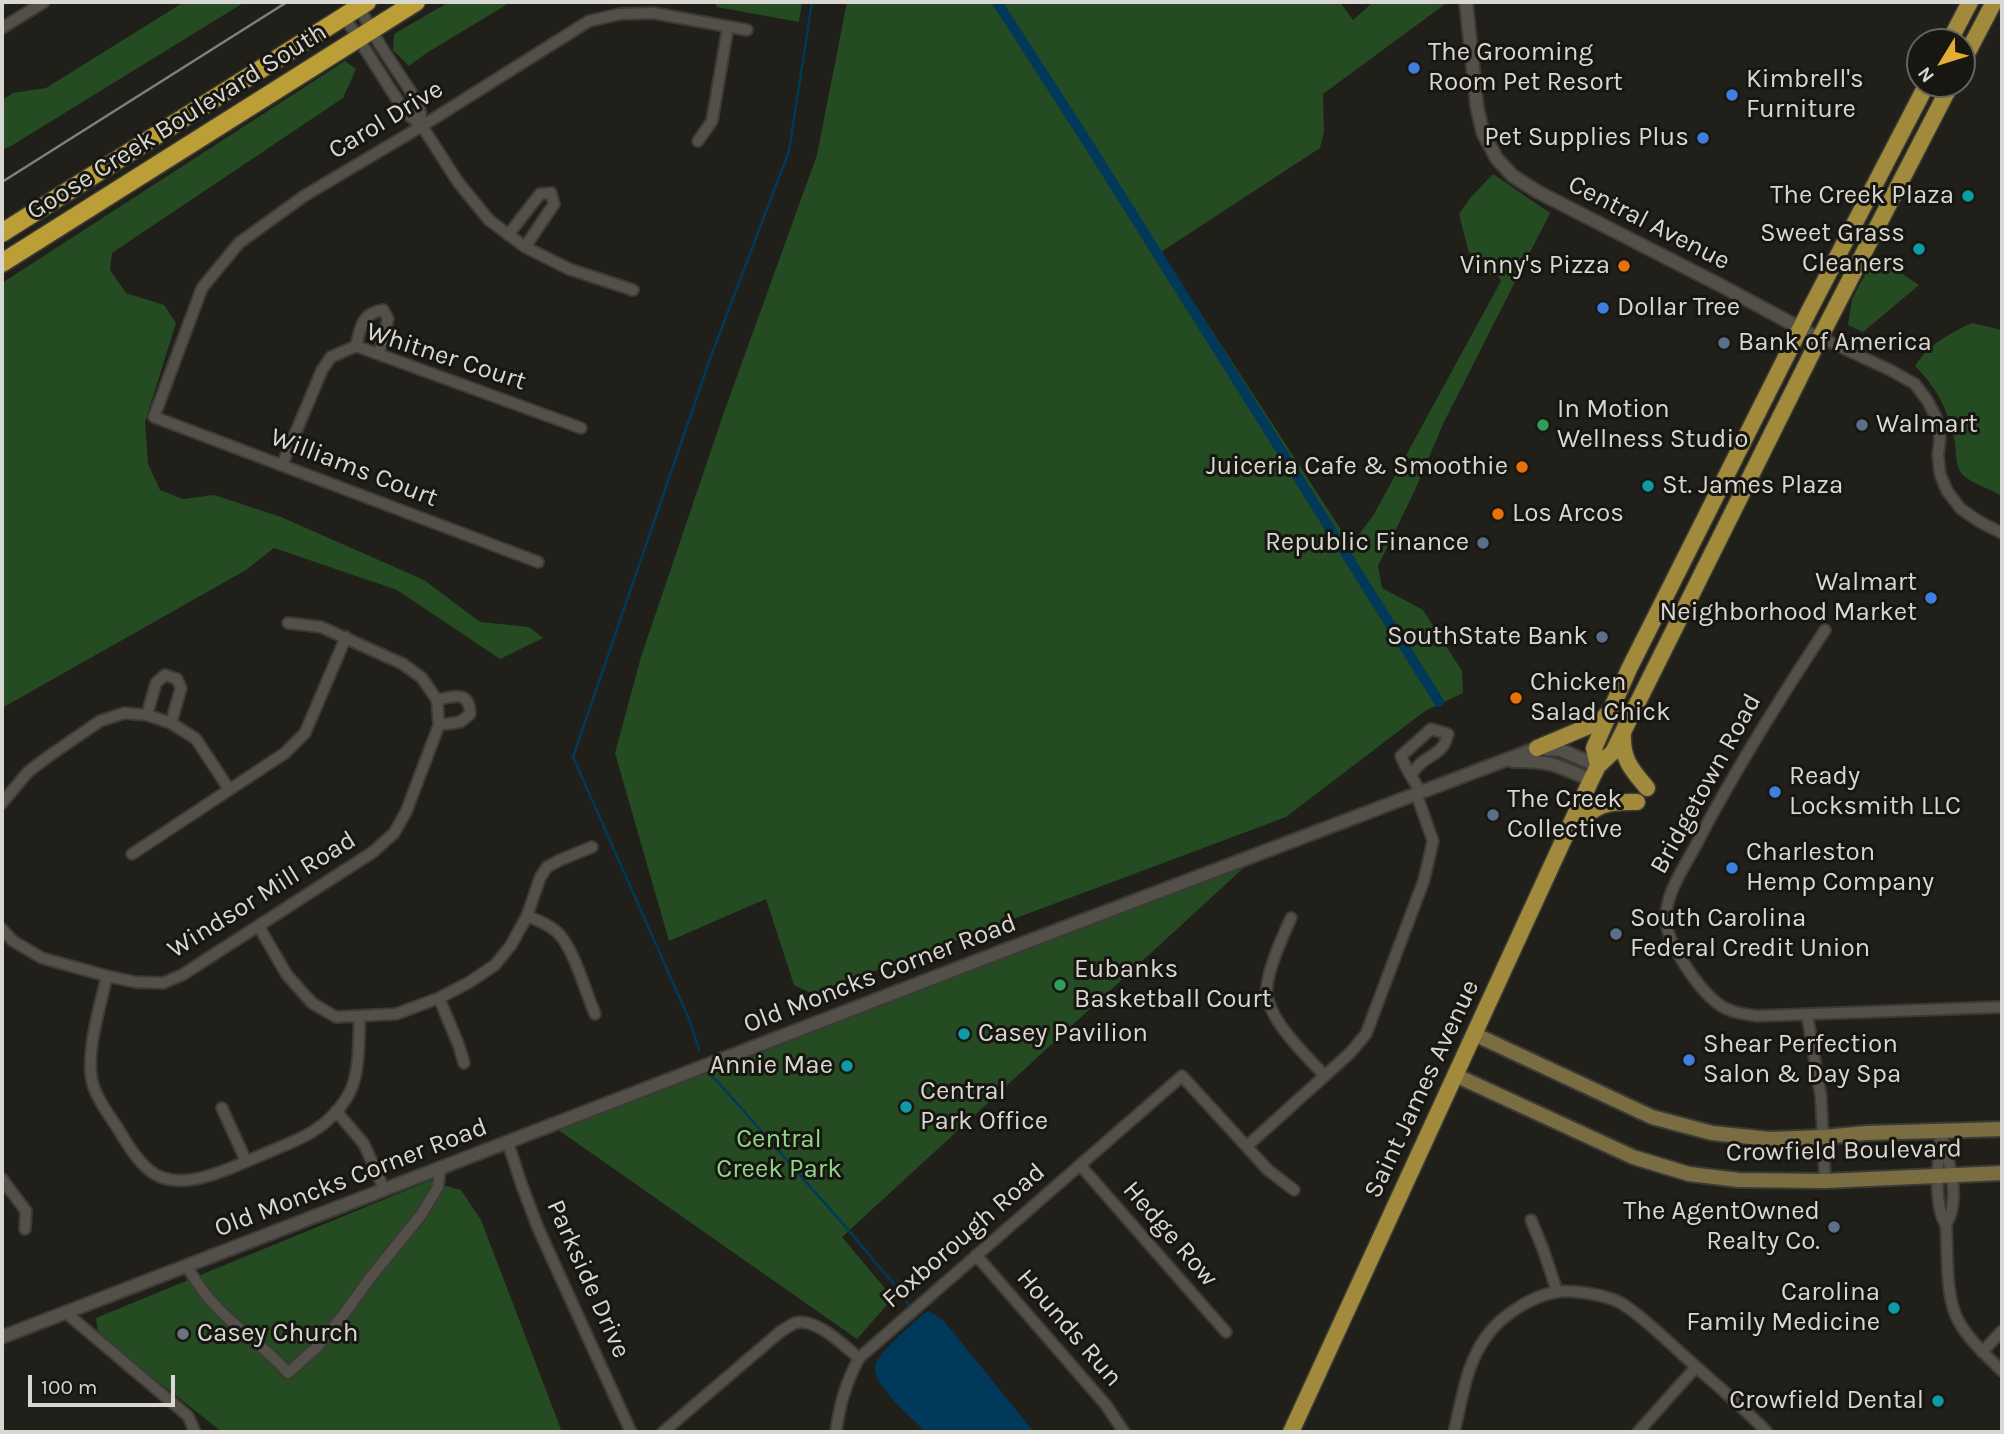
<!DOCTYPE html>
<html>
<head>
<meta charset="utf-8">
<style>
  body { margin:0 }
  #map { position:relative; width:2004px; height:1434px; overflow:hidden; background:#211f19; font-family:Karla,sans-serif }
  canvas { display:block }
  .frame { position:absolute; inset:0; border:4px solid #d8d7d2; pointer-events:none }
  .north { position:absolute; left:1906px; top:28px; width:70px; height:70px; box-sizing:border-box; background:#171610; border:2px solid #64635e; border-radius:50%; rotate:232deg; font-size:19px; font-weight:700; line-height:28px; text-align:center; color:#d8d7d2 }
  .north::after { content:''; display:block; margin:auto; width:24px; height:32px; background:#e5ad36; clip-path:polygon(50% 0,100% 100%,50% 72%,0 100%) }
  .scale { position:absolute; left:28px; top:1375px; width:147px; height:32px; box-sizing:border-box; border:4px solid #d8d7d2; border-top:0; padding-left:9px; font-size:21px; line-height:24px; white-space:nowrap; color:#d8d7d2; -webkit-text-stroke:5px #171610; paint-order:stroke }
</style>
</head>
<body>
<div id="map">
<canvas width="2004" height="1434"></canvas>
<div class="frame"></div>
<div class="north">N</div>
<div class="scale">100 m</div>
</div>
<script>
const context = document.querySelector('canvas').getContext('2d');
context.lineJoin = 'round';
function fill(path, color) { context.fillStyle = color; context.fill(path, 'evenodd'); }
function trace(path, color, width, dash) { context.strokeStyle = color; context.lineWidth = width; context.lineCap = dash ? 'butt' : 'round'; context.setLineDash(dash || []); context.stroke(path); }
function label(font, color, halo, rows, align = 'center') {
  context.font = font + ' Karla,sans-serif'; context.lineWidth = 6; context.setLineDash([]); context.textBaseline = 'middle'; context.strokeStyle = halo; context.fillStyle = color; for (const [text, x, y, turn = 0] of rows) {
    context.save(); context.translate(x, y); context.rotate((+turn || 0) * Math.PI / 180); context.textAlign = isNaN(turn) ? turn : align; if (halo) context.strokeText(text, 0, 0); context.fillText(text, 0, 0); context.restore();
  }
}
fill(new Path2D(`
  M 184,2 L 245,2 L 11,146 L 2,150 L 2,100 L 13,93 L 46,88 Z
  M 449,2 L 511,2 L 425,54 L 409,66 L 393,50 L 394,34 Z
  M 714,2 L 802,2 L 799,22 L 717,7 Z
  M 847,2 L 1340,2 L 1353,20 L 1373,2 L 1448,2 L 1323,94 L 1324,132 L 1320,148 L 1161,252 L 1345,536 L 1357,537 L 1373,516 L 1501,281 L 1498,276 L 1474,273 L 1459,214 L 1471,197 L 1493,174 L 1550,213 L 1444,422 L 1415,490 L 1378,566 L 1382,588 L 1423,610 L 1462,671 L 1463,693 L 1425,711 L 1286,817 L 813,994 L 794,985 L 766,899 L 669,941 L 615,753 L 641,657 L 723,415 L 817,155 Z
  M 345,61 L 356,69 L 343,98 L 112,253 L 110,270 L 126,293 L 164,305 L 176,323 L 145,422 L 148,464 L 160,490 L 183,499 L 214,495 L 281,517 L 424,580 L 480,622 L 529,627 L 543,638 L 500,659 L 397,590 L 274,548 L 246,570 L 2,708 L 2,283 Z
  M 1875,256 L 1919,285 L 1863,332 L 1848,325 L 1852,299 Z
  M 1972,323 L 2002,330 L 2002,496 C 1992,490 1971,483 1963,475 C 1954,465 1957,450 1954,438 C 1948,409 1936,387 1915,366 C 1928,345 1950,333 1972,323 Z
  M 1251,861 L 842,1237 L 893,1298 L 857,1339 L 557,1129 Z
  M 441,1176 L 443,1185 L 461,1190 L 481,1220 L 562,1432 L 222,1432 L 98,1334 L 96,1318 Z`), '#254b22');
fill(new Path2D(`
  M 929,1311 L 944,1321 L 1034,1432 L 926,1432 C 914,1420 873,1386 875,1367 C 877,1353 912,1325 923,1314 Z`), '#003959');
trace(new Path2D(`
  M 699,1050 L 690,1021 L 573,757 L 710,359 L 789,151 L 812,2
  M 712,1076 C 744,1110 774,1146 805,1181 C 829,1208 853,1234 875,1262 C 887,1277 900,1287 908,1304`), '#003959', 2.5);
trace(new Path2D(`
  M 997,2 L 1091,148 L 1439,702`), '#003959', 10);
const minor = new Path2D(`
  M 359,7 L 380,45 L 419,104 L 422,126
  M 344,16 L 405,112 L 422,126 L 458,182 L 489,220 L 525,247 L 569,269 L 633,290
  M 2,28 L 44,2
  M 698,141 L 712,121 L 728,27
  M 508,235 L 540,194 L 551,193 L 554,204 L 525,247
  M 1800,328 L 1890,370 L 1915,384 L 1927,400 L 1936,417 L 1940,438 L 1938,455 L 1940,474 L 1947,491 L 1961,509 L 1980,522 L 2002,533
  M 356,346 C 361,326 361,314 383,310 L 388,319 L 379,353
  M 282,465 L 322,370 L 331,357 L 356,346 L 581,428
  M 538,562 L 154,417 L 202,288 L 239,243 L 304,196 L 422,126 L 589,21 L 620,14 L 653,13 L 747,30
  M 288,623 L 321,627 L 403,664 L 422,678 L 437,700 L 439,725 L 460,722 L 470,714 C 470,690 453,696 437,700
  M 1825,630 C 1779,700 1734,771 1696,845 C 1685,866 1669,888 1666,913 C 1662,938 1698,988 1717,1003 C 1728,1012 1743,1014 1757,1016 L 2002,1007
  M 147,715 L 156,683 L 165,675 L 177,679 L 181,688 L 171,723
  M 1411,776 C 1420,758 1434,758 1443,746 C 1446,743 1446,738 1448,734 L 1431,729 L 1401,756 C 1406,769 1413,780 1421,792
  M 2,803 L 28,772 L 49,756 L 100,721 L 124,713 L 147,715 L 171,723 L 196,739 L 229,789
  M 132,854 L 285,753 L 305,733 L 346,637
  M 527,916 C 538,920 548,924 557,932 C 573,946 586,993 595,1014
  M 1291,918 C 1282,938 1270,964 1267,986 C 1263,1016 1306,1055 1325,1076
  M 259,927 L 287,975 L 312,1003 L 336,1017 L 396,1014 L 439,998 L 468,983 L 495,965 L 511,945 L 527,916 L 540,878 L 547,867 L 560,860 L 592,847
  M 2,929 L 13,941 L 42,958 L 107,976 L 135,982 L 163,983 L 182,975 L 373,852 L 394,833 L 406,812 L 439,725
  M 107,976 C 100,1006 88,1045 91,1075 C 93,1094 107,1112 117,1127 C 126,1142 135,1158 149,1170 C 178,1195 229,1169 259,1156 C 294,1141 324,1133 346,1099 C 361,1076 358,1043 360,1016
  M 439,998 L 459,1046 L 464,1063
  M 1807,1014 L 1821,1097 L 1825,1181
  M 222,1108 L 246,1161
  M 336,1111 L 364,1144 L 384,1189
  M 1941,1131 C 1948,1160 1962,1198 1946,1225 C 1932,1203 1939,1158 1941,1131 Z
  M 508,1143 L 521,1183 L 538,1228 L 631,1432
  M 1247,1146 L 1350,1053 L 1366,1034 L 1424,880 L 1433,841 L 1416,793
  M 1080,1165 L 1226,1332
  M 2,1179 L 26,1211 L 25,1229
  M 1531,1220 L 1543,1249 L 1557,1291
  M 1946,1225 C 1948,1253 1945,1299 1959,1322 C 1970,1341 1987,1356 2002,1371
  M 976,1255 L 1106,1405 L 1124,1432
  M 186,1265 C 195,1280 203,1293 215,1305 C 237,1330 266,1347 288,1373 L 317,1347 L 344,1314 L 370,1278 L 421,1215 L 438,1187 L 440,1169
  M 65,1312 L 188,1416 L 195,1432
  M 1982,1352 L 2002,1331
  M 663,1432 L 780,1332 C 785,1329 790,1325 795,1323 C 816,1317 844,1346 859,1358
  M 836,1432 C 840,1403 845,1385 859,1358 L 1182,1076 L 1268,1170 L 1294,1190
  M 1454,1432 C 1462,1400 1466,1364 1486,1337 C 1500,1316 1532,1296 1556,1292 C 1572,1289 1605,1295 1619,1302 C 1638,1312 1664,1338 1681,1353 C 1709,1379 1740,1404 1767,1432
  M 1638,1432 L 1696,1367`);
const tertiary = new Path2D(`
  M 1466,2 L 1477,107 L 1483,133 L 1497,159 L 1513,176 L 1538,192 L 1716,283 L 1800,328
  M 1512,761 C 1548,760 1559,766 1591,780
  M 2,1337 L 1008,949 L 1537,748 L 1561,750 L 1598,766`);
const secondary = new Path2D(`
  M 1474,1034 L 1652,1117 L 1712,1133 L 1770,1139 L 1823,1137 L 1867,1133 L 2002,1129
  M 1455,1075 L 1633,1157 L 1689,1174 L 1739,1180 L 1825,1181 L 2002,1173`);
const primary = new Path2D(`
  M 1949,42 L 1970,2
  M 1962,63 L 1994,2
  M 1623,735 C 1622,760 1632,770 1647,788
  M 1537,748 L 1601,721 L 1606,715
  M 1598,766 L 1594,748 L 1629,669 L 1808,313 L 1927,84
  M 1573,826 C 1598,805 1603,801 1637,802
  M 1291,1432 L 1591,780 L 1598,766 L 1613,752 L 1811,355 L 1951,84`);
const trunk = new Path2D(`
  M 2,233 L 367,2
  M 2,263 L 416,2`);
trace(minor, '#3b3a35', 14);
trace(tertiary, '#3b3a35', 16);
trace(secondary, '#3b3a35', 18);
trace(primary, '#3b3a35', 19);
trace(trunk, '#3b3a35', 21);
trace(minor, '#525048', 10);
trace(tertiary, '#525048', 12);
trace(secondary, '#7a6d42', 14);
trace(primary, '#a18a3b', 16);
trace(trunk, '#bc9e37', 18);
trace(new Path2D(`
  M 2,182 L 287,2`), '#82807b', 2.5);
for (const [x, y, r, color] of [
  [1414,68,7,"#3f7fe0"],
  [1732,95,7,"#3f7fe0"],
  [1703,138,7,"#3f7fe0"],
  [1968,196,7,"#0f9aa8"],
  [1919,249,7,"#0f9aa8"],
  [1624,266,7,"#e8710a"],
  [1603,308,7,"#3f7fe0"],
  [1724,343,7,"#5c6f8a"],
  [1543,425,7,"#2e9e5b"],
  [1862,425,7,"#5c6f8a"],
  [1522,467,7,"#e8710a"],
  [1648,486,7,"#0f9aa8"],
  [1498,514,7,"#e8710a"],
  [1483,543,7,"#5c6f8a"],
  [1931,598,7,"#3f7fe0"],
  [1602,637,7,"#5c6f8a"],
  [1516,698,7,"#e8710a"],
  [1775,792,7,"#3f7fe0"],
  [1493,815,7,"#5c6f8a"],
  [1732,868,7,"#3f7fe0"],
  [1616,934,7,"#5c6f8a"],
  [1060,985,7,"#2e9e5b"],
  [964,1034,7,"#0f9aa8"],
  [1689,1060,7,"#3f7fe0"],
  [847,1066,7,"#0f9aa8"],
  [906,1107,7,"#0f9aa8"],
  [1834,1227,7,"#5c6f8a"],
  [1894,1308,7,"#0f9aa8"],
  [183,1334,7,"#6b7280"],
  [1938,1401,7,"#0f9aa8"]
]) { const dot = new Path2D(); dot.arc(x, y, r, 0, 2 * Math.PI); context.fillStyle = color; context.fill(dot); trace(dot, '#171610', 2.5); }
label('26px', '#d8d7d2', '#171610', [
  ["The Grooming",1428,53],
  ["Room Pet Resort",1428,83],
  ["Kimbrell's",1746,80],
  ["Furniture",1746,110],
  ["Pet Supplies Plus",1689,138,"right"],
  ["The Creek Plaza",1954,196,"right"],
  ["Sweet Grass",1905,234,"right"],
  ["Cleaners",1905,264,"right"],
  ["Vinny's Pizza",1610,266,"right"],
  ["Dollar Tree",1617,308],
  ["Bank of America",1738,343],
  ["In Motion",1557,410],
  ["Wellness Studio",1557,440],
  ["Walmart",1876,425],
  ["Juiceria Cafe & Smoothie",1508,467,"right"],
  ["St. James Plaza",1662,486],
  ["Los Arcos",1512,514],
  ["Republic Finance",1469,543,"right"],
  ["Walmart",1917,583,"right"],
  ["Neighborhood Market",1917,613,"right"],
  ["SouthState Bank",1588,637,"right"],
  ["Chicken",1530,683],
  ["Salad Chick",1530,713],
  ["Ready",1789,777],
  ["Locksmith LLC",1789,807],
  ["The Creek",1507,800],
  ["Collective",1507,830],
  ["Charleston",1746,853],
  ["Hemp Company",1746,883],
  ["South Carolina",1630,919],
  ["Federal Credit Union",1630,949],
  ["Eubanks",1074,970],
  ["Basketball Court",1074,1000],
  ["Casey Pavilion",978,1034],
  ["Shear Perfection",1703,1045],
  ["Salon & Day Spa",1703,1075],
  ["Annie Mae",833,1066,"right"],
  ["Central",920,1092],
  ["Park Office",920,1122],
  ["The AgentOwned",1820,1212,"right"],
  ["Realty Co.",1820,1242,"right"],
  ["Carolina",1880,1293,"right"],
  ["Family Medicine",1880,1323,"right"],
  ["Casey Church",197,1334],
  ["Crowfield Dental",1924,1401,"right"]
], 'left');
label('26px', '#d8d7d2', '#171610', [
  ["Carol Drive",386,120,-31],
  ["Goose Creek Boulevard South",177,122,-32],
  ["Central Avenue",1649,223,27],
  ["Whitner Court",446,357,18],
  ["Williams Court",354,468,21],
  ["Bridgetown Road",1706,784,-61],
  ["Windsor Mill Road",262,895,-32],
  ["Old Moncks Corner Road",880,974,-21],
  ["Saint James Avenue",1422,1089,-65],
  ["Crowfield Boulevard",1844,1151,-1],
  ["Old Moncks Corner Road",351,1178,-21],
  ["Hedge Row",1170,1234,49],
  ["Foxborough Road",964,1236,-41],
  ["Parkside Drive",588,1279,66],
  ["Hounds Run",1069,1328,49]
]);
label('26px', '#8fd689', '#171610', [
  ["Central",779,1140],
  ["Creek Park",779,1170]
]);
</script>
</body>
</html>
